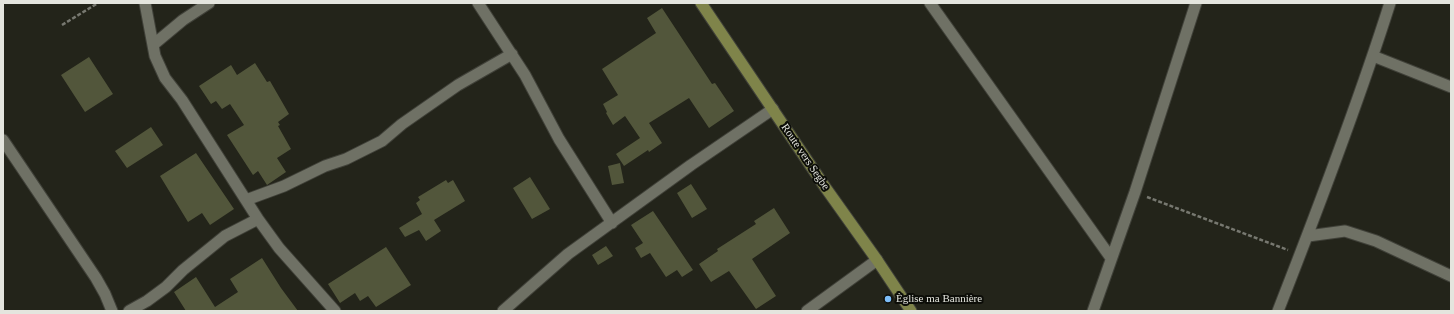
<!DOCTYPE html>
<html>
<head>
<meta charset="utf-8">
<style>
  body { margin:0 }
  #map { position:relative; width:1454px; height:314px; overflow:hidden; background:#23241a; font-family:"Times New Roman",serif }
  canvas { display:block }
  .frame { position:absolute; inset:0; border:4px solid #e4e5de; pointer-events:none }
</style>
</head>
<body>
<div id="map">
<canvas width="1454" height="314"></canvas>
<div class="frame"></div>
</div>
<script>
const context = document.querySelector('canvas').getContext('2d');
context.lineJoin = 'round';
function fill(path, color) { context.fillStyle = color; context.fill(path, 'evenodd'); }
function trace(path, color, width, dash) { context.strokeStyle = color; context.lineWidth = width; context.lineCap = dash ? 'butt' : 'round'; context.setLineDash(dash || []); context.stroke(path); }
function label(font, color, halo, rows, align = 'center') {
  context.font = font + ' "Times New Roman",serif'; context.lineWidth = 4; context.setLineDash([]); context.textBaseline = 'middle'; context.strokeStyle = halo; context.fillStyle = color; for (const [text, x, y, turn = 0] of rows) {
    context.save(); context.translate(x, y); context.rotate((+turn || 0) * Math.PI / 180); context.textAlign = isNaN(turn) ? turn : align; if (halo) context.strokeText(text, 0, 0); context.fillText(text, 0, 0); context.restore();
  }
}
fill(new Path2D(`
  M 662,8 L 712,84 L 715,83 L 734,111 L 709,128 L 689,98 L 649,123 L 662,143 L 649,152 L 648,150 L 624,166 L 616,154 L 640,138 L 625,116 L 613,125 L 606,113 L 607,112 L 603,104 L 618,95 L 602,69 L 656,33 L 647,18 Z
  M 89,57 L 113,94 L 85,112 L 61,75 Z
  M 255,63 L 267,82 L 270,81 L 289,114 L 278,122 L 280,125 L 278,126 L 291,149 L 277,158 L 286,172 L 267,185 L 258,171 L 253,175 L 227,135 L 244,125 L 230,104 L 222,109 L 216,101 L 211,104 L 199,86 L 231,65 L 237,75 Z
  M 151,127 L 163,145 L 127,168 L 115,151 Z
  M 196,153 L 234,209 L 210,225 L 202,213 L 188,222 L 160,176 Z
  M 620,163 L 624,183 L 612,185 L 608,166 Z
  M 530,177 L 550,209 L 532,219 L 513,188 Z
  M 446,180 L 448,183 L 453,180 L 465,201 L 434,220 L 441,231 L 426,241 L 419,230 L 405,237 L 399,228 L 422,214 L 416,203 L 420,200 L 418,197 Z
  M 691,184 L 707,209 L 692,218 L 677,193 Z
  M 774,208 L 790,233 L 752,259 L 776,296 L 756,309 L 729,271 L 711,282 L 699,264 L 718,251 L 717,249 L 756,224 L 754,221 Z
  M 653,211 L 693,270 L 682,277 L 677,270 L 666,277 L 650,253 L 641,258 L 635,248 L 643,243 L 631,225 Z
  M 606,246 L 613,256 L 598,265 L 592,255 Z
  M 386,247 L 411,285 L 376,307 L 368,296 L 360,301 L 355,293 L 340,303 L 328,284 Z
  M 262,258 L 281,288 L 298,311 L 186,311 L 174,292 L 196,277 L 215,307 L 238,292 L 230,279 Z`), '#52563b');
const minor = new Path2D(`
  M 145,3 L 155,56 L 165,78 L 182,100 L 258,219 L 279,248 L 335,311
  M 478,3 L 525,75 L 559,139 L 612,223
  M 930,3 L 1111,258
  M 153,45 L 183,20 L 209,3
  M 1373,56 L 1451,87
  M 3,140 L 96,278 L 105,294 L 112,311
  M 246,200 L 284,186 L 325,166 L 346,159 L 382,141 L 402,124 L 458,85 L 512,54
  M 1308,236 L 1345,231 L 1376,241 L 1451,276
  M 129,311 L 147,301 L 166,287 L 183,270 L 225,236 L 258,219
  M 503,311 L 568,254 L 691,165 L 773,109
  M 807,311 L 877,260
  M 1093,311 L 1135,192 L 1196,3
  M 1278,311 C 1318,209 1357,107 1390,3`);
const secondary = new Path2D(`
  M 701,3 L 825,187 L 877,260 L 911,311`);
trace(minor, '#404139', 13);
trace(secondary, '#404139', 13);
trace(new Path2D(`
  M 62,25 L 98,3
  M 1147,197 L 1288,250`), '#777870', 2.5, [4, 2]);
trace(minor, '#6f7165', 11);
trace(secondary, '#7f844a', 11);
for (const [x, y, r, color] of [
  [888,299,4,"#7dbef9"]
]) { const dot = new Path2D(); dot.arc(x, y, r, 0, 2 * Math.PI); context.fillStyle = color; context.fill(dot); trace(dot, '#0c0d08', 1.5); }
label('11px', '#e4e5de', '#0c0d08', [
  ["Route vers Segbe",805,157,56]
]);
label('11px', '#e4e5de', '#0c0d08', [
  ["Èglise ma Bannière",896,299]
], 'left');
</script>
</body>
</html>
